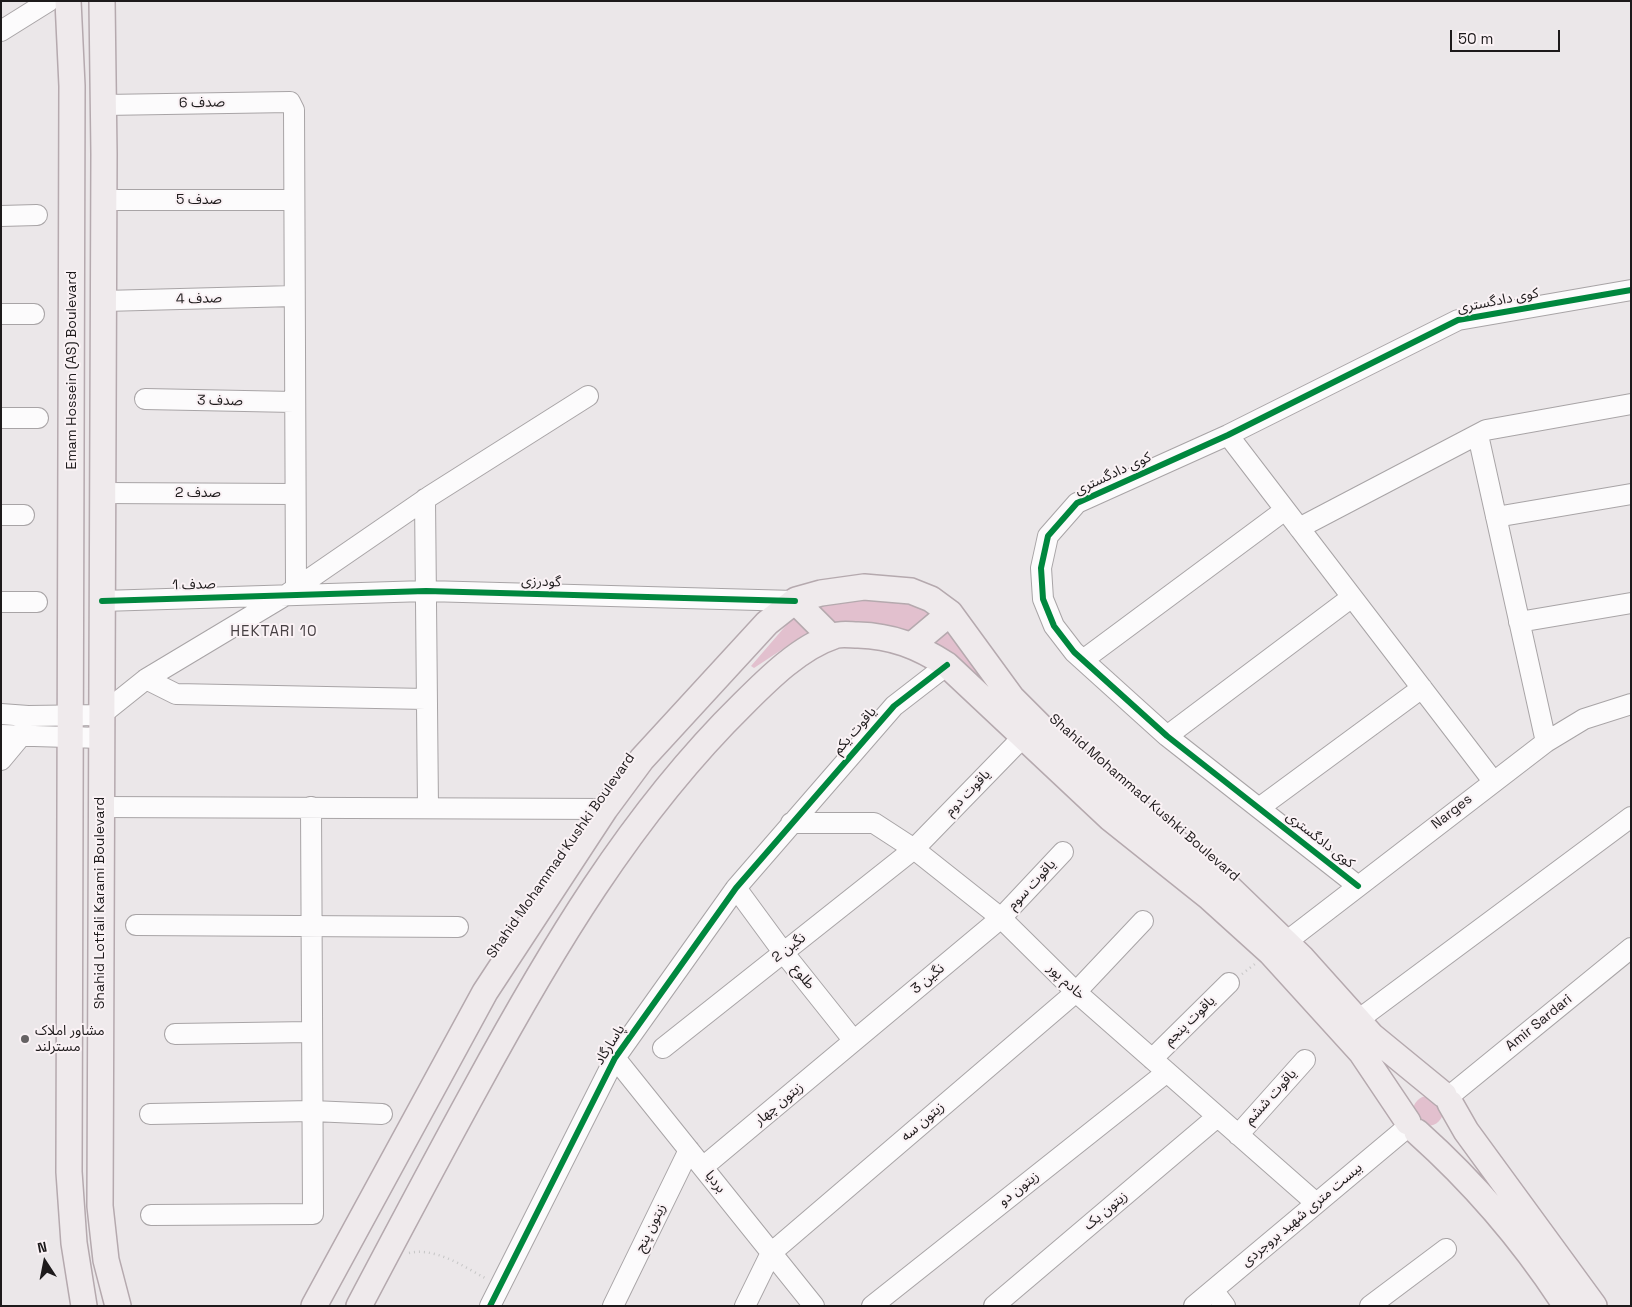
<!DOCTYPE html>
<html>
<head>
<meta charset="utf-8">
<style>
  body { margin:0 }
  #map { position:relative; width:1632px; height:1307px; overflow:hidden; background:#ebe7e9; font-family:"Space Grotesk",sans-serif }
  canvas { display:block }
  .frame { position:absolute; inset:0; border:2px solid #1d1a1b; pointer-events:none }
  .north { position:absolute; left:20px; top:1237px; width:50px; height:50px; -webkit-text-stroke:4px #faf2f5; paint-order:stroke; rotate:349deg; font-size:14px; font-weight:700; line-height:20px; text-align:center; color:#1d1a1b }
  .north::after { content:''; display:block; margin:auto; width:18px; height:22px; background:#1d1a1b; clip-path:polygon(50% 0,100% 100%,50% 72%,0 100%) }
  .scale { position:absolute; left:1450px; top:30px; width:110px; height:22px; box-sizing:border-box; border:2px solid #1d1a1b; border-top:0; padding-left:6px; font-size:15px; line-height:18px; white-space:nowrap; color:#1d1a1b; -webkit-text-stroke:4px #faf2f5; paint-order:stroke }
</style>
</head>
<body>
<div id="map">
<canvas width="1632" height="1307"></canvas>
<div class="frame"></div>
<div class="north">N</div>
<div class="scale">50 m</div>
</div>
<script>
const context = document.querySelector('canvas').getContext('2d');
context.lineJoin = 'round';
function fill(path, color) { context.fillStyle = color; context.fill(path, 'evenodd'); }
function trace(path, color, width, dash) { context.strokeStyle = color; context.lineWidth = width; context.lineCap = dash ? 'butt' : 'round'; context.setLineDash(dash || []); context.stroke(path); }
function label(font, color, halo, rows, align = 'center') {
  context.font = font + ' "Space Grotesk","Noto Sans Arabic",sans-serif'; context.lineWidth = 4; context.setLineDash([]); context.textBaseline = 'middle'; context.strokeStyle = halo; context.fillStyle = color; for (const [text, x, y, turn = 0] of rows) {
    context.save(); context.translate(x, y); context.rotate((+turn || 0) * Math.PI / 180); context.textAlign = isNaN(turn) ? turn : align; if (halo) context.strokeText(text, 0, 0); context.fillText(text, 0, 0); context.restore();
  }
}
fill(new Path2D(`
  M 881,594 L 940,614 L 913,638 L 836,627 L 809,603 Z
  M 795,615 L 810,631 L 754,668 L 751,666 Z
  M 947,629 L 989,687 L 929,644 Z
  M1413 1111a15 15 0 1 1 30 0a15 15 0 1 1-30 0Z`), '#e2c0ce');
const minor = new Path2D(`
  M 1,31 L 49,1
  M 104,105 L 290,102 L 294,110 L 296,587
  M 104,200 L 294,200
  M 1,216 L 37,215
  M 104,301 L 294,296
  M 1,314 L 34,314
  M 145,399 L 294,402
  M 1,418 L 38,418
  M 1228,435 L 1493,781
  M 1478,435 L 1546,742
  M 102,493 L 294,494
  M 425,499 L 428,808
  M 1,515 L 24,515
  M 1496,517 L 1631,494
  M 1299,528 L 1486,430 L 1631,404
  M 102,601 L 426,591 L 795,601
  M 1,602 L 37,602
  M 1519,622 L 1631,603
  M 1083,660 L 1285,510
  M 146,679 L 176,694 L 426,699
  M 1,714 L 28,716 L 101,715 L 146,679 L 286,595 L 430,496 L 588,396
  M 1,735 L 101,738
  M 1167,736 L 1352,597
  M 1,760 L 21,736 L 24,728
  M 100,807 L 605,809
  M 1259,808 L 1422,688
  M 791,823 L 874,823 L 914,849 L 1001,918 L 1076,992 L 1316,1203
  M 1358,886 L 1167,736 L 1074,652 L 1054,626 L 1043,599 L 1041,568 L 1048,536 L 1077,503 L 1228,435 L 1458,320 L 1631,290
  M 736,888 L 783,952 L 854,1041
  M 136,925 L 458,927
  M 1286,942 L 1546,742 L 1584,719 L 1631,704
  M 1358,1020 L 1631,817
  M 175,1034 L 310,1032
  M 663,1048 L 914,849 L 1022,738
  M 615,1058 L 814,1306
  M 1152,1059 L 1229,983
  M 1447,1098 L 1631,948
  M 150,1114 L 312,1111 L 382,1114
  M 1238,1135 L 1305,1060
  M 703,1167 L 1001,918 L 1063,852
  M 151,1215 L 313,1214 L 311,807
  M 1213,1290 L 1225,1306
  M 490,1306 L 615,1058 L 736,888 L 894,706 L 947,665
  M 613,1306 L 689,1150
  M 745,1306 L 771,1253 L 1076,992 L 1143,921
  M 872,1306 L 1167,1072
  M 994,1306 L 1217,1117
  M 1194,1306 L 1410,1125
  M 1370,1306 L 1446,1249`);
const major = new Path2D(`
  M 68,1 L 72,86 L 69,1172 L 74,1243 L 84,1306
  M 102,1 L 104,154 L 100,1206 L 106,1260 L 118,1306
  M 795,601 L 831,637
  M 912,645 L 950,613
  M 1450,1103 L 1466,1131 L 1594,1306
  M 1417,1132 C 1474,1183 1524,1241 1566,1306
  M 314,1306 L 485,992 L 605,809 L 642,759 L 767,623 L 796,600 L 821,593 L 864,587 L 911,591 L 931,599 L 950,613 L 1012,698 L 1048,734 L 1097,778 L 1216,875 L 1302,958 L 1372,1036 L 1444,1095
  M 359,1306 C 397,1234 435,1162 474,1091 C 549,953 630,815 743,704 C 768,679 800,647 834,636 C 841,633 851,635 858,635 C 892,636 918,646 947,665 L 1110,818 L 1209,897 L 1271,953 L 1361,1052 L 1408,1122`);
trace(minor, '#a8a4a6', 22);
trace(major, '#b5a9ae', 28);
trace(new Path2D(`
  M 1242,974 L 1255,964
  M 409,1253 C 435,1247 463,1266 485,1278`), '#c6c6c6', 2.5, [1, 4]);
trace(minor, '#fcfbfc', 20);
trace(major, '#efeaec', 25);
trace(new Path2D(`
  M 102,601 L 426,591 L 795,601
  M 1358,886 L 1167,736 L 1074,652 L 1054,626 L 1043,599 L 1041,568 L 1048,536 L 1077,503 L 1228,435 L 1458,320 L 1631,290
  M 490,1306 L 615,1058 L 736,888 L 894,706 L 947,665`), '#00873e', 6);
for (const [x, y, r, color] of [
  [25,1039,5,"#656263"]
]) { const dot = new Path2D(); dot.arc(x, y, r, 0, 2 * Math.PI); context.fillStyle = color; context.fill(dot); trace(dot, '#faf2f5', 2); }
label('14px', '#1d1a1b', '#faf2f5', [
  ["صدف 6",202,103,-1],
  ["صدف 5",199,200],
  ["صدف 4",199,299,-2],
  ["کوی دادگستری",1498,301,-11],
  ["Emam Hossein (AS) Boulevard",72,370,-90],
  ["صدف 3",220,401,1],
  ["کوی دادگستری",1113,474,-25],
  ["صدف 2",198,493],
  ["گودرزی",541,582,2],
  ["صدف 1",194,585,-2],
  ["یاقوت یکم",855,731,-49],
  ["یاقوت دوم",968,793,-46],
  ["Shahid Mohammad Kushki Boulevard",1144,798,41],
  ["Narges",1452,812,-38],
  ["کوی دادگستری",1320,840,38],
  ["Shahid Mohammad Kushki Boulevard",561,856,-55],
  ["یاقوت سوم",1032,885,-47],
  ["Shahid Lotfali Karami Boulevard",100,903,-90],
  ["نگین 2",789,948,-38],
  ["طلوع",803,977,51],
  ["نگین 3",928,979,-40],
  ["خادم پور",1066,982,43],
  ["یاقوت پنجم",1190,1021,-44],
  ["Amir Sardari",1539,1023,-39],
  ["پاسارگاد",610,1045,-58],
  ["یاقوت ششم",1271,1097,-48],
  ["زیتون چهار",779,1104,-40],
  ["زیتون سه",923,1122,-41],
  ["بردیا",715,1182,52],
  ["زیتون دو",1019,1189,-38],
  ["زیتون یک",1106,1211,-40],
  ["بیست متری شهید بروجردی",1302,1215,-40],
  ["زیتون پنج",651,1228,-64]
]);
label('14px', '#1d1a1b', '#faf2f5', [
  ["مشاور املاک",35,1031],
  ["مسترلند",35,1047]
], 'left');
context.letterSpacing = '1px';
label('15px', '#474043', '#faf2f5', [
  ["HEKTARI 10",274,632]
]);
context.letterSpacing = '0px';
</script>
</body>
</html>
